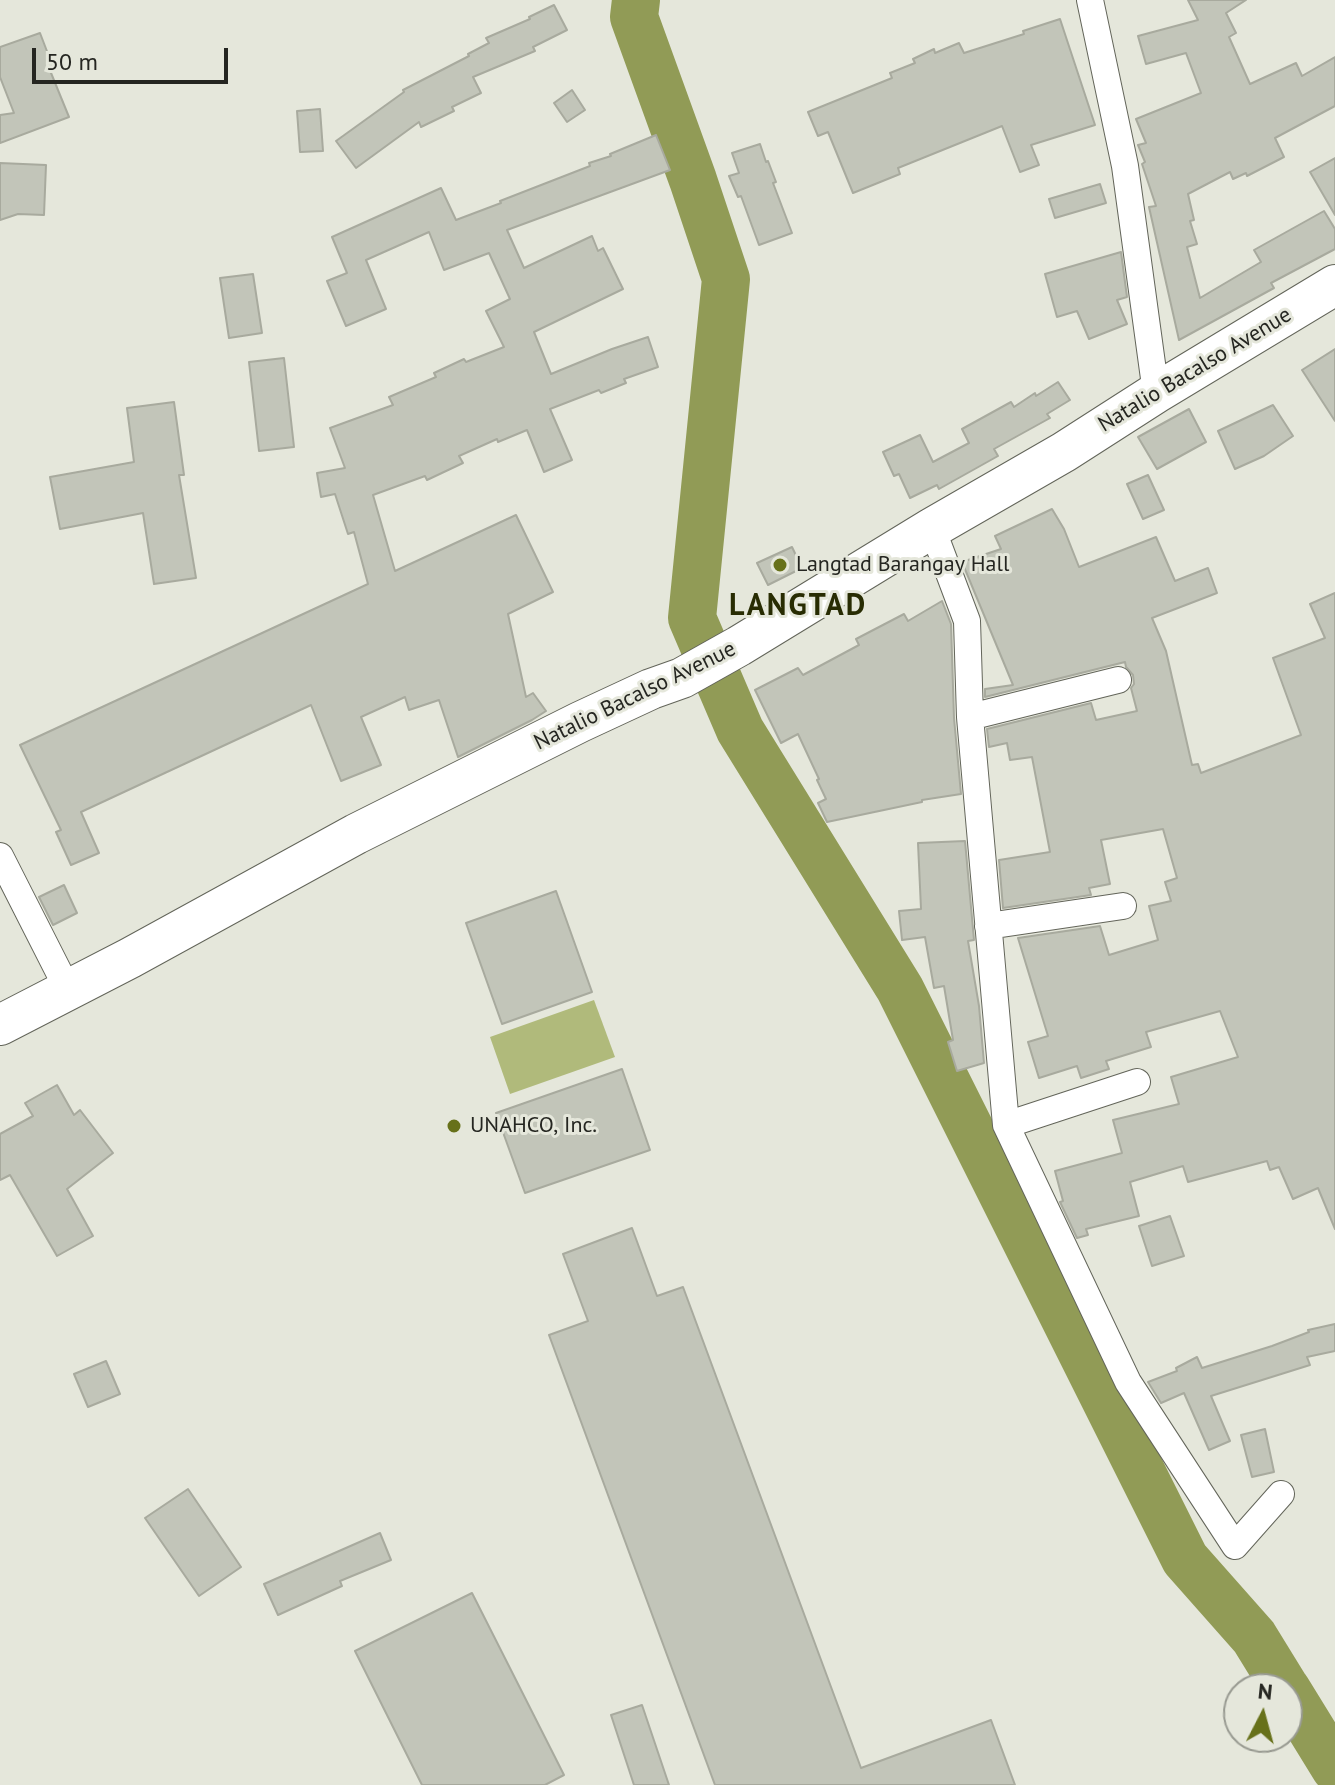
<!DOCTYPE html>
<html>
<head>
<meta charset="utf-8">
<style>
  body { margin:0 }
  #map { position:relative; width:1335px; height:1785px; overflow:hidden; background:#e5e7db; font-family:"PT Sans",sans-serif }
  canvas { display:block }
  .north { position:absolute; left:1223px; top:1673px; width:80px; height:80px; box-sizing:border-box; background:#e5e7db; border:2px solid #989a91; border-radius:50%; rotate:6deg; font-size:22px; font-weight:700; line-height:32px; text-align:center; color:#252621 }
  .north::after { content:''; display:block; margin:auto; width:28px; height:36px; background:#67711a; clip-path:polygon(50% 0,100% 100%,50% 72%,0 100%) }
  .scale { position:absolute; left:32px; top:48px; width:196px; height:36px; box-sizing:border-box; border:4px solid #252621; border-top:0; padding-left:10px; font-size:24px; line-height:28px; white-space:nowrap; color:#252621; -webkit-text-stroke:6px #e5e7db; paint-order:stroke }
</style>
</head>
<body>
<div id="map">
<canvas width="1335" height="1785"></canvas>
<div class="north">N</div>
<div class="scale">50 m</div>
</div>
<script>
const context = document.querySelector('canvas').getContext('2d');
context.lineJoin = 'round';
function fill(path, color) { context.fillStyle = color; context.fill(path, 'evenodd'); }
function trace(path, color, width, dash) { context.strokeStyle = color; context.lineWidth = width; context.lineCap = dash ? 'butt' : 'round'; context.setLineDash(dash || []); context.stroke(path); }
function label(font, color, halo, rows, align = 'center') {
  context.font = font + ' "PT Sans",sans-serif'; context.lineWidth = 6; context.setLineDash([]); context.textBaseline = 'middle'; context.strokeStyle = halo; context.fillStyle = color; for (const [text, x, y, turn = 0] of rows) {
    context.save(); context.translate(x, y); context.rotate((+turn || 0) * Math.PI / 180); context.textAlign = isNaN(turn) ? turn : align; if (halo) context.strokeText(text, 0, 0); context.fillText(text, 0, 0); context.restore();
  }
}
fill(new Path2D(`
  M 594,1000 L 615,1057 L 510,1094 L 490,1037 Z`), '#b0ba7b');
trace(new Path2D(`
  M 636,0 L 634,17 L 693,180 L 726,279 L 692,618 L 740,730 L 900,989 L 1185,1559 L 1254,1637 L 1286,1689
  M 1287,1690 L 1335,1768`), '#919b56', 48);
const building = new Path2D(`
  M 1188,0 L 1246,0 L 1226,13 L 1236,33 L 1229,37 L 1250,84 L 1296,63 L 1302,76 L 1335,57 L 1335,106 L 1275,138 L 1284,157 L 1247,176 L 1246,173 L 1233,179 L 1230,172 L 1188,194 L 1194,220 L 1190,221 L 1197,244 L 1187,247 L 1200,298 L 1261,262 L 1254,250 L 1324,211 L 1335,229 L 1335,249 L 1271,283 L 1274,288 L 1179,340 L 1149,207 L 1156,206 L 1142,164 L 1145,162 L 1138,145 L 1146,143 L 1136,119 L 1201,93 L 1186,53 L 1146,64 L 1138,36 L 1198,20 Z
  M 554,5 L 567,30 L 533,47 L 535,51 L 473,77 L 481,93 L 452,107 L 454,111 L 421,127 L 419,122 L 356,168 L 336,141 L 404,92 L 403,90 L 469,56 L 468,54 L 489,43 L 486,38 L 530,19 L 529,17 Z
  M 1060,19 L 1095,125 L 1031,145 L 1039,165 L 1020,172 L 1002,126 L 898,168 L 900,174 L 853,193 L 828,132 L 818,136 L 808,112 L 892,78 L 890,73 L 915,63 L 913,59 L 934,49 L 935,53 L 959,43 L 964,53 L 1024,34 L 1023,31 Z
  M 40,33 L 53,67 L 49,68 L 69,117 L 0,143 L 0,115 L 14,113 L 0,77 L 0,47 Z
  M 572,90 L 585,110 L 567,122 L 554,103 Z
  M 320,109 L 323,151 L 300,152 L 297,111 Z
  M 656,135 L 670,170 L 507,230 L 524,268 L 592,236 L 598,251 L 603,248 L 623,289 L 534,332 L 551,374 L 612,349 L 648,337 L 658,367 L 624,379 L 626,383 L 601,393 L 599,390 L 550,409 L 572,460 L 544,472 L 527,430 L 498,442 L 497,439 L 459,456 L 463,463 L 427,480 L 425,476 L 373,495 L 395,571 L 516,515 L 553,592 L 508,614 L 526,697 L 533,693 L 546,711 L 532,720 L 458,757 L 439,700 L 409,710 L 405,697 L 361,717 L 381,765 L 341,781 L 311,705 L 81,812 L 99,853 L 71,865 L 56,832 L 61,830 L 20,745 L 368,584 L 354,532 L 348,534 L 335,494 L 321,497 L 317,473 L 345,468 L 330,428 L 393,405 L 389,397 L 436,377 L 434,373 L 464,359 L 466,362 L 504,347 L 486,311 L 510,299 L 489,253 L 444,270 L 429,232 L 366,260 L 386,309 L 346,326 L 327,281 L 347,273 L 332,237 L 441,188 L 456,220 L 501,203 L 500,201 L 590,166 L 589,163 L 611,156 L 610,154 Z
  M 760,144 L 766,162 L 768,161 L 776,182 L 773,183 L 792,233 L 759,245 L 741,196 L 738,197 L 729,176 L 739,173 L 732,153 Z
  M 1335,158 L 1335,215 L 1310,172 Z
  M 0,163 L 46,165 L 44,215 L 18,214 L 0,220 Z
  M 1100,184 L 1106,203 L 1055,218 L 1049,199 Z
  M 1121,252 L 1127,297 L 1117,300 L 1127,324 L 1089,339 L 1077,311 L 1057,317 L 1045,274 Z
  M 253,274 L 262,333 L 229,338 L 220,278 Z
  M 1335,349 L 1335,421 L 1302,370 Z
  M 284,358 L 294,447 L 259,451 L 249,362 Z
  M 1058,382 L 1070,400 L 1047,414 L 1050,418 L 994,449 L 998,456 L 964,475 L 939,489 L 937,485 L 910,498 L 899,474 L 894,476 L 883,452 L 920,435 L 933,462 L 969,443 L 962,429 L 1011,402 L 1014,407 L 1035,393 L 1036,396 Z
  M 174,402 L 184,475 L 179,475 L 196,578 L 154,584 L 143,513 L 60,529 L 50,477 L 134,462 L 127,408 Z
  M 1273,405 L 1293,436 L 1264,456 L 1235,469 L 1218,431 Z
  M 1189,409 L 1206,442 L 1157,469 L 1138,437 Z
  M 1148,475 L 1164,510 L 1143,519 L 1127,484 Z
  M 1052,509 L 1064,529 L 1079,567 L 1156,537 L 1175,581 L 1208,568 L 1217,593 L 1152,618 L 1166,651 L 1192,765 L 1198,764 L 1201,773 L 1301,735 L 1273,658 L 1325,638 L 1310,604 L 1335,593 L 1335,1229 L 1318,1188 L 1293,1199 L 1279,1167 L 1270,1170 L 1267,1161 L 1188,1182 L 1183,1166 L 1130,1182 L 1139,1216 L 1086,1229 L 1088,1235 L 1077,1238 L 1060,1202 L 1063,1201 L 1055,1171 L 1122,1153 L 1113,1120 L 1179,1104 L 1171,1077 L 1238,1057 L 1220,1011 L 1146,1032 L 1151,1047 L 1106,1061 L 1109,1069 L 1081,1078 L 1077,1066 L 1039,1078 L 1028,1042 L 1048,1036 L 1018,938 L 1100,926 L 1109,955 L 1158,940 L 1149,906 L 1171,901 L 1165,882 L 1177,878 L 1163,829 L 1101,840 L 1110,884 L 1089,888 L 1091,895 L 1003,908 L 999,860 L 1050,852 L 1032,757 L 1010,760 L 1007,743 L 989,747 L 987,729 L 1091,703 L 1096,720 L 1137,711 L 1131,688 L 1134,684 L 1133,675 L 1126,667 L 1125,662 L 985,697 L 985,689 L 1013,685 L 962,562 L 1001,549 L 995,536 Z
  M 792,547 L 802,568 L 768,585 L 757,563 Z
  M 942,601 L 951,624 L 954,718 L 961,794 L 922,800 L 922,802 L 827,822 L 818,803 L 826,799 L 817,780 L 819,779 L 798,734 L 781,743 L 755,690 L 798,668 L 803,675 L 859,645 L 856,639 L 904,614 L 908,621 Z
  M 965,841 L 974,940 L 968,941 L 979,1006 L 984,1063 L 957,1071 L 948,1042 L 953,1040 L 944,986 L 934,988 L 925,937 L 902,940 L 899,911 L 921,909 L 918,843 Z
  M 64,885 L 77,913 L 53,925 L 39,897 Z
  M 556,891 L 592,992 L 502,1024 L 466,923 Z
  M 622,1069 L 650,1150 L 525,1193 L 496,1113 Z
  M 57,1085 L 74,1115 L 80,1110 L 113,1153 L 67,1189 L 93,1236 L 57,1256 L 10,1175 L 0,1180 L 0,1134 L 33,1116 L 25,1103 Z
  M 1170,1216 L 1184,1256 L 1152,1266 L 1139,1226 Z
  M 632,1228 L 657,1296 L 683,1287 L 861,1768 L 991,1720 L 1015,1785 L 715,1785 L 549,1335 L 588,1321 L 563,1254 Z
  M 1335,1324 L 1335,1351 L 1307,1357 L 1310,1365 L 1211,1396 L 1230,1441 L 1209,1450 L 1184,1393 L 1161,1403 L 1148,1382 L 1177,1371 L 1176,1368 L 1197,1357 L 1202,1368 L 1272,1346 L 1309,1332 L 1308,1330 Z
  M 106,1361 L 120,1394 L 88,1407 L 74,1374 Z
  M 1265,1429 L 1274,1472 L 1252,1477 L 1241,1435 Z
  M 188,1489 L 241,1567 L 199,1596 L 145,1518 Z
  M 380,1533 L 391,1560 L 340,1581 L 342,1586 L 278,1615 L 264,1584 Z
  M 472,1593 L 564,1775 L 545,1785 L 422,1785 L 355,1651 Z
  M 642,1705 L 669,1785 L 634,1785 L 611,1715 Z`);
fill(building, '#c2c5b9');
trace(building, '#a8aa9e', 2);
const minor = new Path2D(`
  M 1090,0 L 1125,166 L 1156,393
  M 932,528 L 967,621 L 970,717 L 1006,1125 L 1128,1382 L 1235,1546 L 1281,1494
  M 970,717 L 1118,680
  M 0,856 L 68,990
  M 988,926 L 1123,906
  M 1006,1125 L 1137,1082`);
const highway = new Path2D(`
  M 0,1025 L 130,958 L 356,834 L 580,722 L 651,689 L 682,678 L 739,646 L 932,528 L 1064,452 L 1156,393 L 1335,285`);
trace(minor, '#63655a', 28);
trace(highway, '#63655a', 42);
trace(minor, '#fff', 26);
trace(highway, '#fff', 40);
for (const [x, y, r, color] of [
  [780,565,8,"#67711a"],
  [454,1126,8,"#67711a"]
]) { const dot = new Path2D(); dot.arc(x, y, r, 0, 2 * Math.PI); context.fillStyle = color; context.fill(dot); trace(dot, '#e5e7db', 3); }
label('22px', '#252621', '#e5e7db', [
  ["Natalio Bacalso Avenue",1195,370,-31],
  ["Natalio Bacalso Avenue",635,696,-26]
]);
label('22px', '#252621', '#e5e7db', [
  ["Langtad Barangay Hall",796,565],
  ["UNAHCO, Inc.",470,1126]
], 'left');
context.letterSpacing = '2px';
label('bold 30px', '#282c03', '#e5e7db', [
  ["LANGTAD",798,606]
]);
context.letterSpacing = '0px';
</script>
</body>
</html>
